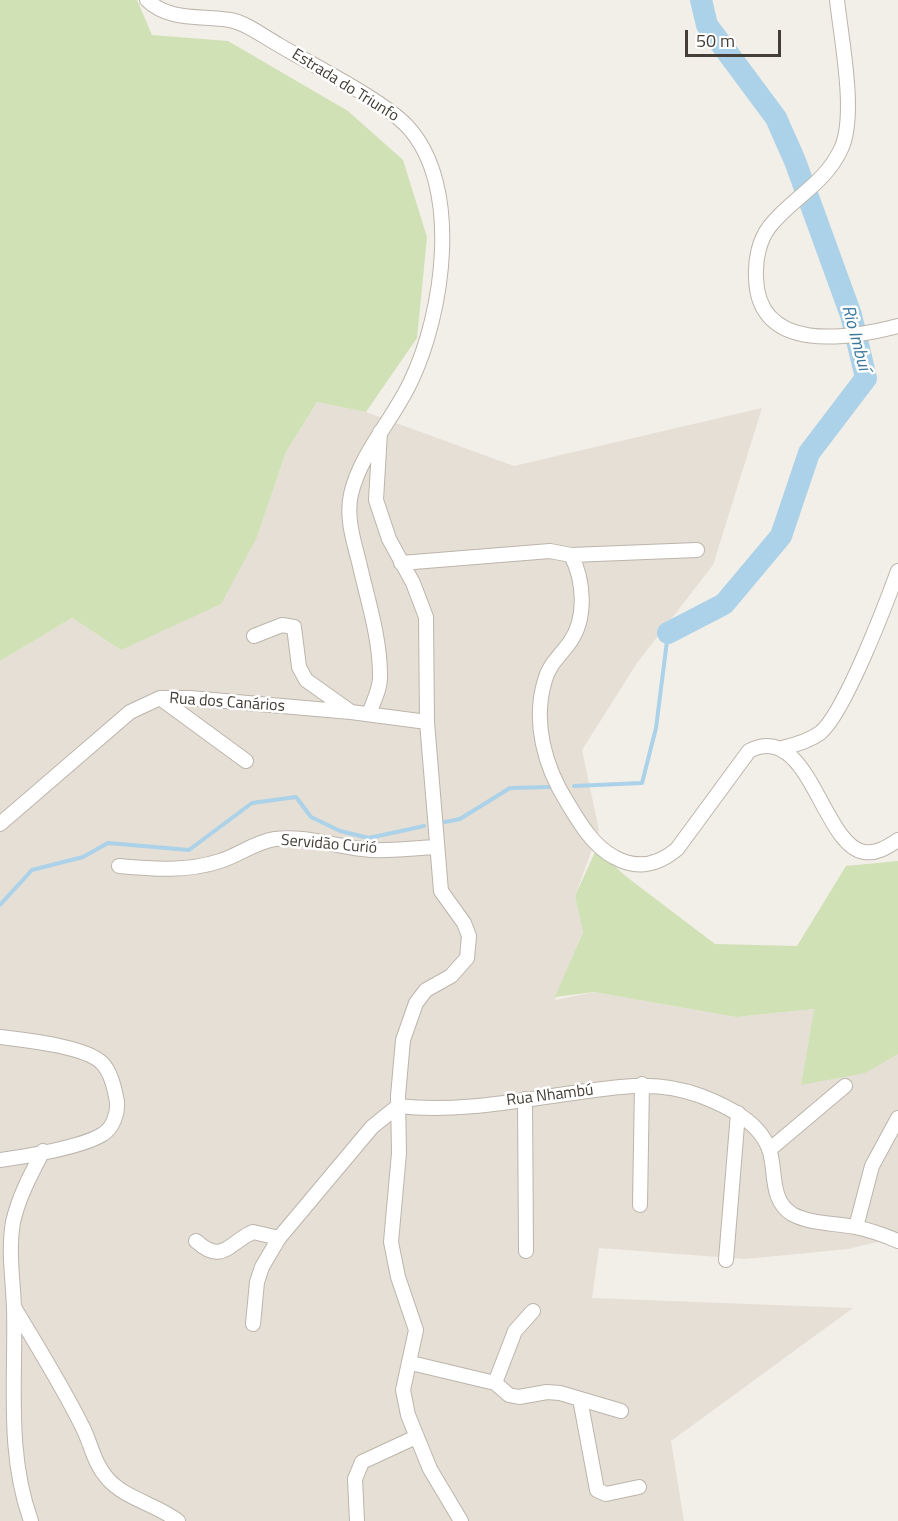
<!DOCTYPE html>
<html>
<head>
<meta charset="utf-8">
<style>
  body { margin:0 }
  #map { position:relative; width:898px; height:1521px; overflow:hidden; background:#f2eee8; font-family:"Titillium Web",sans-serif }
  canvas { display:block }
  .scale { position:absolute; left:685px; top:30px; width:96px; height:27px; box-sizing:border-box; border:3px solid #443e37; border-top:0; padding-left:8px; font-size:18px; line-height:21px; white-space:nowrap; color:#443e37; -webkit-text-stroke:4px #fff; paint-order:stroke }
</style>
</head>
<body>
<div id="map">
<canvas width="898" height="1521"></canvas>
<div class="scale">50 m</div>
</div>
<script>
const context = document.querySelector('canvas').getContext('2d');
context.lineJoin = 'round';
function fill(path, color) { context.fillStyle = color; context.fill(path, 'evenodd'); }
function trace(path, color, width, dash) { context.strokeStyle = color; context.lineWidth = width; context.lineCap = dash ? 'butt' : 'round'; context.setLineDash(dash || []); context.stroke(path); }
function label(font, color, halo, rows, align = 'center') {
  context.font = font + ' "Titillium Web",sans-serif'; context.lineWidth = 5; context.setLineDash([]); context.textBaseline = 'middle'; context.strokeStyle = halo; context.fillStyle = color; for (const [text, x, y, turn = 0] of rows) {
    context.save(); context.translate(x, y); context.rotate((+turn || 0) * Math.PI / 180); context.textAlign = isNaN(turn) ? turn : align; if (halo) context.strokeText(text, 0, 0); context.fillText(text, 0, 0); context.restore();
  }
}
fill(new Path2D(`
  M 317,402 L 366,412 L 514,466 L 762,408 L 713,565 L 637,663 L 582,750 L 599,830 L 575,896 L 583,931 L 555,1000 L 594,992 L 736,1017 L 814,1009 L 801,1085 L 898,1047 L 898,1237 L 848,1249 L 745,1259 L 599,1248 L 592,1298 L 853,1308 L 671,1441 L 684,1521 L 0,1521 L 0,661 L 72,618 L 121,650 L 257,537 L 286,452 Z`), '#e5dfd6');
fill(new Path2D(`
  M 0,0 L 137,0 L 152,35 L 228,41 L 348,111 L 403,160 L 427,237 L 417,338 L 366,412 L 317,402 L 286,452 L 257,537 L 221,604 L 121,650 L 72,618 L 0,661 Z
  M 596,850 L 628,878 L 715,944 L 797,946 L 846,866 L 898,861 L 898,1054 L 865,1073 L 801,1085 L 814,1009 L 736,1017 L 594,992 L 555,997 L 583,932 L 575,896 Z`), '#d0e1b5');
trace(new Path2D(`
  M 574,786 L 642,783 L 656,728 L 668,633
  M 445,822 L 460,819 L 510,788 L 551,787
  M 0,905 L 32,870 L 83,857 L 108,843 L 189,850 L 252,803 L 296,797 L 311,817 L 340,831 L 369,838 L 424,826`), '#abd2e8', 4);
trace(new Path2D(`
  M 668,633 L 724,604 L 781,536 L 809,453 L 866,378 L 851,315 L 795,161 L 776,118 L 707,25 L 701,0`), '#abd2e8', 22);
const minor = new Path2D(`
  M 147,0 C 170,22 202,15 230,20 C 247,23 264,37 279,45 C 314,66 381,99 407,126 C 463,186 443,314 411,381 C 393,420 361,452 351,494 C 346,517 353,539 359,562 C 367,598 380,637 380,675 C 381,688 373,702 369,714
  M 837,0 C 841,38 857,116 841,149 C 825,184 792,198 770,226 C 759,240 755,260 756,278 C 758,354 848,339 898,326
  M 380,432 L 376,500 L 389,539 L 413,583 L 426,617 L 427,722 L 441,891 L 464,923 L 469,936 L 467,958 L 451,976 L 426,990 L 416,1003 L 403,1040 L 398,1096 L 399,1153 L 391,1242 L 398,1277 L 416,1330 L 403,1390 L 408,1415 L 430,1469 L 461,1521
  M 571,555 L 697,550
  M 401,563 L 550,551 L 571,555 C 584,580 587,618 570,642 C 561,655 549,664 545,680 C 532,722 545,767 567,802 C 579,822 593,846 614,857 C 637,870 658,865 677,849 L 749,751 C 809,720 822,845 864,852 C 877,854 887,847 898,840
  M 254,636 L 282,625 L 294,627 L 299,667 L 306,680 L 351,712
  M 160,698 L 246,761
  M 782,748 C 795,745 809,741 820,733 C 844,714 886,604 898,571
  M 0,824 L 130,712 L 160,698 L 190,698 L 351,712 L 427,722
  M 119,866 C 152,869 187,872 220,861 C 239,855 255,842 275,839 C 307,835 340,848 371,850 C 392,851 414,848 436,847
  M 0,1037 C 24,1040 85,1046 102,1063 C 111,1072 115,1090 117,1102 C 118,1113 113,1128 103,1134 C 83,1147 24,1157 0,1160
  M 525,1099 L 526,1251
  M 769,1150 L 845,1086
  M 640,1205 L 642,1084
  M 856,1227 L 872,1166 L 898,1118
  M 196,1241 C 223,1265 228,1243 253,1232 L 279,1238
  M 726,1260 L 738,1113
  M 14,1307 C 37,1346 61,1384 81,1424 C 91,1442 93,1462 107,1478 C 125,1499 156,1504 178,1521
  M 253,1324 L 257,1282 L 262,1267 L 279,1238 L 372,1127 L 398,1106 C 459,1113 520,1100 580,1092 C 624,1086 658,1080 701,1096 C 727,1106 761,1122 770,1152 C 776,1173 770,1200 792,1214 C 810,1224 835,1223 855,1227 C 870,1230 884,1235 898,1241
  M 411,1363 L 495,1383 L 515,1331 L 533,1311
  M 495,1383 L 509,1395 L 519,1397 L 547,1392 L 560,1393 L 621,1411
  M 580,1399 L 597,1490 L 606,1494 L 639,1487
  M 31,1521 C 6,1452 16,1380 14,1308 C 13,1279 8,1251 13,1222 C 19,1196 31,1174 43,1151
  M 357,1521 L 355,1479 L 362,1462 L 416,1437`);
trace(minor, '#bcb5ab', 16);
trace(minor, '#fff', 14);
label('16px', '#443e37', '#fff', [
  ["Estrada do Triunfo",345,86,32],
  ["Rua dos Canários",227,703,4],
  ["Servidão Curió",329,845,5],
  ["Rua Nhambú",550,1096,-7]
]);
label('italic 18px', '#3b799c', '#fff', [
  ["Rio Imbuí",855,338,75]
]);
</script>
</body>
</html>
